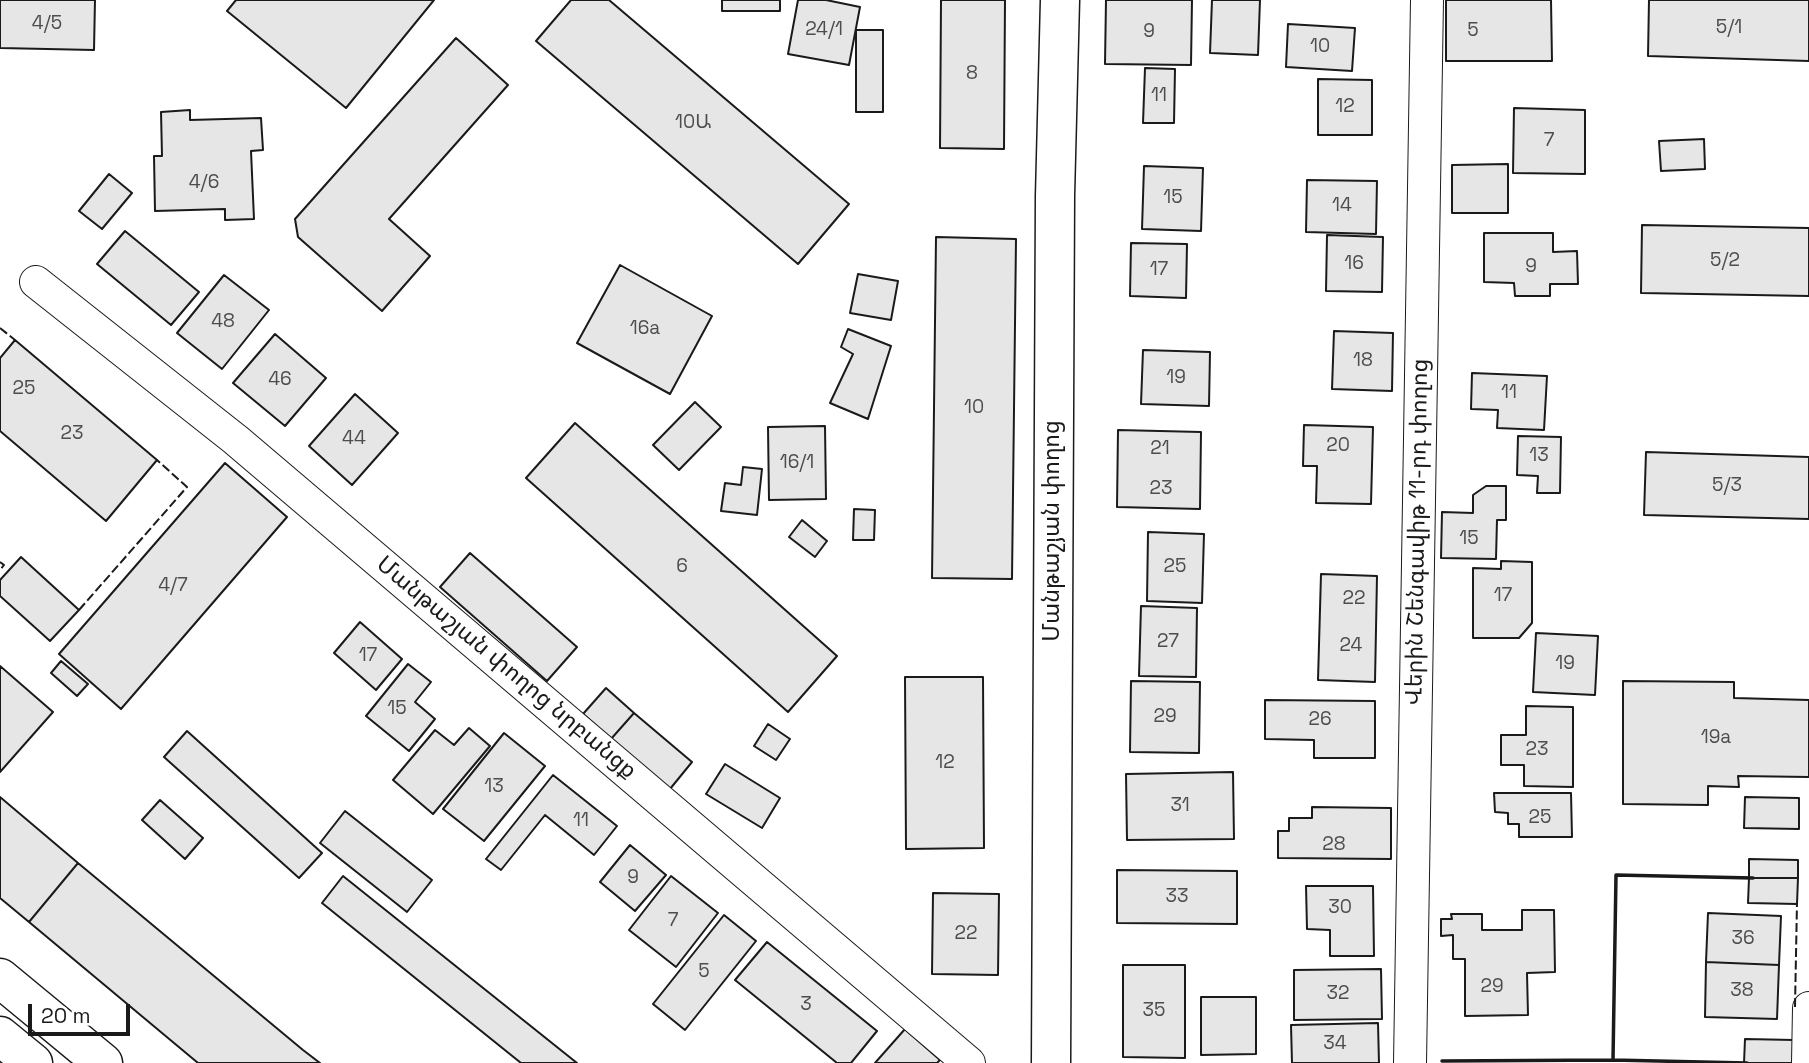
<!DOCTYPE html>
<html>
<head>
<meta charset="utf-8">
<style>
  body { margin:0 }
  #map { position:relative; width:1809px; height:1063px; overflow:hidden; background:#fff; font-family:"Space Grotesk",sans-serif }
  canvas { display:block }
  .scale { position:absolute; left:28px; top:1004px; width:102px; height:32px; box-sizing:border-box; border:4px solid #1a1a1a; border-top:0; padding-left:9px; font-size:21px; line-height:24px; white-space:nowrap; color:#1a1a1a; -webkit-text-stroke:5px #fff; paint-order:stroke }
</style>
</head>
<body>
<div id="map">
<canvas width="1809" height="1063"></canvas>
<div class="scale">20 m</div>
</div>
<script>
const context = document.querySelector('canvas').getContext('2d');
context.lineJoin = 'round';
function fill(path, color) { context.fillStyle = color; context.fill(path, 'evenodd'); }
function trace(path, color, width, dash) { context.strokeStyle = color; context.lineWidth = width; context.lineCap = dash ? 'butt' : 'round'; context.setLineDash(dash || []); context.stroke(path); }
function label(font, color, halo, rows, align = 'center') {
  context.font = font + ' "Space Grotesk","Noto Sans Armenian",sans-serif'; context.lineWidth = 5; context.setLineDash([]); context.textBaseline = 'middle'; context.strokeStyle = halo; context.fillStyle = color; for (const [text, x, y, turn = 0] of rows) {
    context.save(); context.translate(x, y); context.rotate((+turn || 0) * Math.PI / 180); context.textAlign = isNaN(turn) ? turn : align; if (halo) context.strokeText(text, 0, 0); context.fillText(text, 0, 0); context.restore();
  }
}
const building = new Path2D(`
  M 0,0 L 95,0 L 94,50 L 0,48 Z
  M 236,0 L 434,0 L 346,108 L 227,11 Z
  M 571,0 L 609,0 L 849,204 L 798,264 L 536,41 Z
  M 722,0 L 780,0 L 780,11 L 722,11 Z
  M 798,0 L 826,0 L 860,7 L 849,65 L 788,54 Z
  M 941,0 L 1005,0 L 1004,149 L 940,148 Z
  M 1106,0 L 1192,0 L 1191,65 L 1105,64 Z
  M 1212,0 L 1260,0 L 1258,55 L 1210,53 Z
  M 1446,0 L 1551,0 L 1552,61 L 1446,61 Z
  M 1649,0 L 1809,0 L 1809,61 L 1648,56 Z
  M 1288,24 L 1355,28 L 1352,71 L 1286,67 Z
  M 856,30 L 883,30 L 883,112 L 856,112 Z
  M 456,38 L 508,85 L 389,219 L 430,256 L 382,311 L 298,237 L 295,219 Z
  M 1145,68 L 1175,69 L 1174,123 L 1143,123 Z
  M 1318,79 L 1372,80 L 1372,135 L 1318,135 Z
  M 1514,108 L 1585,110 L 1585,174 L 1513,173 Z
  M 190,110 L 190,120 L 261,118 L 263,150 L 251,151 L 254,219 L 225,220 L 225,209 L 155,211 L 154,156 L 162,156 L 161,112 Z
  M 1704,139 L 1705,169 L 1661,171 L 1659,141 Z
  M 1508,164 L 1508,213 L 1452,213 L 1452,165 Z
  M 1144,166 L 1203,168 L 1201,231 L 1142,229 Z
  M 109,174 L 132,193 L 102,229 L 79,211 Z
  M 1307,180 L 1377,181 L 1376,234 L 1306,232 Z
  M 1642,225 L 1809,228 L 1809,296 L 1641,293 Z
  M 125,231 L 199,292 L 171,325 L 97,264 Z
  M 1484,233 L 1553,233 L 1553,252 L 1577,251 L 1578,284 L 1550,284 L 1550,296 L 1515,296 L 1514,283 L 1484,282 Z
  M 1327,235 L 1383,237 L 1382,292 L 1326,291 Z
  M 936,237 L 1016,239 L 1012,579 L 932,578 Z
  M 1131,243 L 1187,244 L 1186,298 L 1130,296 Z
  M 620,265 L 712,316 L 670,394 L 577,343 Z
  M 858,274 L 898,281 L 891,320 L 850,313 Z
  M 224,275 L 269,310 L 222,369 L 177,333 Z
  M 848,329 L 891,346 L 868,419 L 830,403 L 853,354 L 841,347 Z
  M 1334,331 L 1393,333 L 1392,391 L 1332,389 Z
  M 275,334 L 326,378 L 285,426 L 233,383 Z
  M 15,340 L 157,460 L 106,521 L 0,431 L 0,358 Z
  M 1143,350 L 1210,352 L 1209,406 L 1141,404 Z
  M 1472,373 L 1547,376 L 1544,430 L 1497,428 L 1498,410 L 1471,409 Z
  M 355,394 L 398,433 L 352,485 L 309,446 Z
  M 695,402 L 721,427 L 679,470 L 653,445 Z
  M 575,423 L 837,656 L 788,712 L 526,478 Z
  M 1304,425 L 1373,427 L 1371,504 L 1316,503 L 1317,466 L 1303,466 Z
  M 825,426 L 826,499 L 769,500 L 768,427 Z
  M 1118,430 L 1201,432 L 1200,509 L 1117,507 Z
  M 1518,436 L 1561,437 L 1560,493 L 1537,493 L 1538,476 L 1517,475 Z
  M 1646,452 L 1809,457 L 1809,519 L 1644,515 Z
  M 225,463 L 287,517 L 121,709 L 59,654 Z
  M 743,467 L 762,469 L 757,515 L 721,511 L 725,483 L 741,485 Z
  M 1486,486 L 1506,486 L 1506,520 L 1497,520 L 1496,559 L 1441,558 L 1442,512 L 1473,513 L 1473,495 Z
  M 854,509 L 875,510 L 874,540 L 853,540 Z
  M 802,520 L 827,541 L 815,557 L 789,537 Z
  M 1148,532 L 1204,534 L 1202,603 L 1147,601 Z
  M 470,553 L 577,647 L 547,681 L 440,587 Z
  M 21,557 L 79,610 L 50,641 L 0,596 L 0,580 Z
  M 1501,561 L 1532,562 L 1532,623 L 1519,638 L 1473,638 L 1473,568 L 1501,569 Z
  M 1321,574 L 1377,576 L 1375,682 L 1318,680 Z
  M 1141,606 L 1197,608 L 1196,677 L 1139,676 Z
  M 360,622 L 402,659 L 376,690 L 334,653 Z
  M 1536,633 L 1598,636 L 1595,695 L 1533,692 Z
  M 61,661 L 88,684 L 77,696 L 51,673 Z
  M 408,664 L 431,682 L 415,702 L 435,719 L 409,751 L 366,716 Z
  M 0,666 L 53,712 L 0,772 Z
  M 905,677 L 983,677 L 984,848 L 906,849 Z
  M 1131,681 L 1200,682 L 1199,753 L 1130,752 Z
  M 1623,681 L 1734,682 L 1734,698 L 1809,700 L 1809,777 L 1738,776 L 1739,787 L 1708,786 L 1708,805 L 1623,804 Z
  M 606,688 L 634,713 L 611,739 L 583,714 Z
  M 1265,700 L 1375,701 L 1375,758 L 1314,758 L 1314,740 L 1265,739 Z
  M 1526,706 L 1573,707 L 1573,787 L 1524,786 L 1524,765 L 1501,765 L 1501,735 L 1526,735 Z
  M 634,713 L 692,762 L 670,789 L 611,739 Z
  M 768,724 L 790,739 L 776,760 L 754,746 Z
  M 469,728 L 490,746 L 433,814 L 393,780 L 435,730 L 454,745 Z
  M 187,731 L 322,853 L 299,878 L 164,757 Z
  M 504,733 L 545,766 L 484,841 L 443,809 Z
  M 725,764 L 780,798 L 762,828 L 706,794 Z
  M 1233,772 L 1234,839 L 1127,840 L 1126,774 Z
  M 553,775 L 617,826 L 594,855 L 545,815 L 501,870 L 486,859 Z
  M 1494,793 L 1571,793 L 1572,837 L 1519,837 L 1519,824 L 1508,824 L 1508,813 L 1495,812 Z
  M 0,797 L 78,863 L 29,922 L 0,898 Z
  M 1745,797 L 1799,798 L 1799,829 L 1744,828 Z
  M 160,800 L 203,838 L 185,859 L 142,820 Z
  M 1312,807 L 1391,808 L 1391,859 L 1278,858 L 1278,831 L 1289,831 L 1289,818 L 1312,818 Z
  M 345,811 L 432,880 L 407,912 L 320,843 Z
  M 630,845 L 666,875 L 635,911 L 600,882 Z
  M 1749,859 L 1798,860 L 1798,878 L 1749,878 Z
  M 78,863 L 303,1050 L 320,1063 L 198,1063 L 174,1043 L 29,922 Z
  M 1117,870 L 1237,871 L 1237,924 L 1117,923 Z
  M 343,876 L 577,1063 L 521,1063 L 322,903 Z
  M 671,876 L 718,913 L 676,967 L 629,930 Z
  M 1749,878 L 1798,878 L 1797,904 L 1748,903 Z
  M 1306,886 L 1373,886 L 1374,956 L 1330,956 L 1330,930 L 1307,929 Z
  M 933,893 L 999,894 L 998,975 L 932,974 Z
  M 1522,910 L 1554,910 L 1555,972 L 1527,973 L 1528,1015 L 1465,1016 L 1465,959 L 1453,959 L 1453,935 L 1441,936 L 1441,919 L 1452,919 L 1451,914 L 1482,914 L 1482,930 L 1522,930 Z
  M 1708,913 L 1781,916 L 1779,965 L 1706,962 Z
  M 724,915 L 756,941 L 685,1030 L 653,1004 Z
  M 767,942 L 877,1031 L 851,1063 L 837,1063 L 735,980 Z
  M 1706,962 L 1779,965 L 1777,1019 L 1705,1017 Z
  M 1123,965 L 1185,965 L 1185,1058 L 1123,1057 Z
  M 1381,969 L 1382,1019 L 1294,1020 L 1294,970 Z
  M 1201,997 L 1256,997 L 1256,1054 L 1201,1055 Z
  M 1378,1023 L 1379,1063 L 1292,1063 L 1291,1025 Z
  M 905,1029 L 940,1060 L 937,1063 L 875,1063 Z
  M 1745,1039 L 1794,1040 L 1794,1063 L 1744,1063 Z`);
fill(building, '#e6e6e6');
trace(building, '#1a1a1a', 2);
const street = new Path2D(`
  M 36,282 L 236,440 L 969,1063
  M 1410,1063 L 1427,0
  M 1808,1063 L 1809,1008`);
const secondary = new Path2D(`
  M 1051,1063 L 1055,196 L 1060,0`);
const primary = new Path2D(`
  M 0,978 L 103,1063
  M 0,1036 L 33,1063`);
trace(street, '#1a1a1a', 34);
trace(secondary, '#1a1a1a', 41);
trace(primary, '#1a1a1a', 41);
trace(street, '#fff', 32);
trace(secondary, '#fff', 38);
trace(primary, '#fff', 38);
trace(new Path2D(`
  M 0,328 L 15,340
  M 0,562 L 4,565 L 0,570
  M 79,610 L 187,487 L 157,460
  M 1795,1007 L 1797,902`), '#1a1a1a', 2, [9, 3.5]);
trace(new Path2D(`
  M 1613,1060 L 1616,875 L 1753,878
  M 1442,1061 L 1613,1060 L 1747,1063`), '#1a1a1a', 3.5);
label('19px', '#4d4d4d', null, [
  ["4/5",47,24],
  ["5/1",1729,28],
  ["24/1",824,30],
  ["5",1473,31],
  ["9",1149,32],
  ["10",1320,47],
  ["8",972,74],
  ["11",1159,96],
  ["12",1345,107],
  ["10Ա",693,123],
  ["7",1549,141],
  ["4/6",204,183],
  ["15",1173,198],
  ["14",1342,206],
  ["5/2",1725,261],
  ["16",1354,264],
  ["9",1531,267],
  ["17",1159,270],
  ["48",223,322],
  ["16a",645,329],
  ["18",1363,361],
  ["19",1176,378],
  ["46",280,380],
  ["25",24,389],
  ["11",1509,393],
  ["10",974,408],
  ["23",72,434],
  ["44",354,439],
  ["20",1338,446],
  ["21",1160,449],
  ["13",1539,456],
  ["16/1",797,463],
  ["5/3",1727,486],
  ["23",1161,489],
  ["15",1469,539],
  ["6",682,567],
  ["25",1175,567],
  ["4/7",173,586],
  ["17",1503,596],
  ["22",1354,599],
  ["27",1168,642],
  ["24",1351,646],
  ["17",368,656],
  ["19",1565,664],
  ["15",397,709],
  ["29",1165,717],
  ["26",1320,720],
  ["19a",1716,738],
  ["23",1537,750],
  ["12",945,763],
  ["13",494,787],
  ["31",1180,806],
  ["25",1540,818],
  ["11",581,821],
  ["28",1334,845],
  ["9",633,878],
  ["33",1177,897],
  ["30",1340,908],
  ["7",673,921],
  ["22",966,934],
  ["36",1743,939],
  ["5",704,972],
  ["29",1492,987],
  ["38",1742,991],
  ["32",1338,994],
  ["3",806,1005],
  ["35",1154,1011],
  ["34",1335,1044]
]);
label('23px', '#1a1a1a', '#fff', [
  ["Մանթաշյան փողոց",1053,531,-90],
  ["Վերին Շենգավիթ 11-րդ փողոց",1418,532,-89],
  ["Մանթաշյան փողոց նրբանցք",506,668,40]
]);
</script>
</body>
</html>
